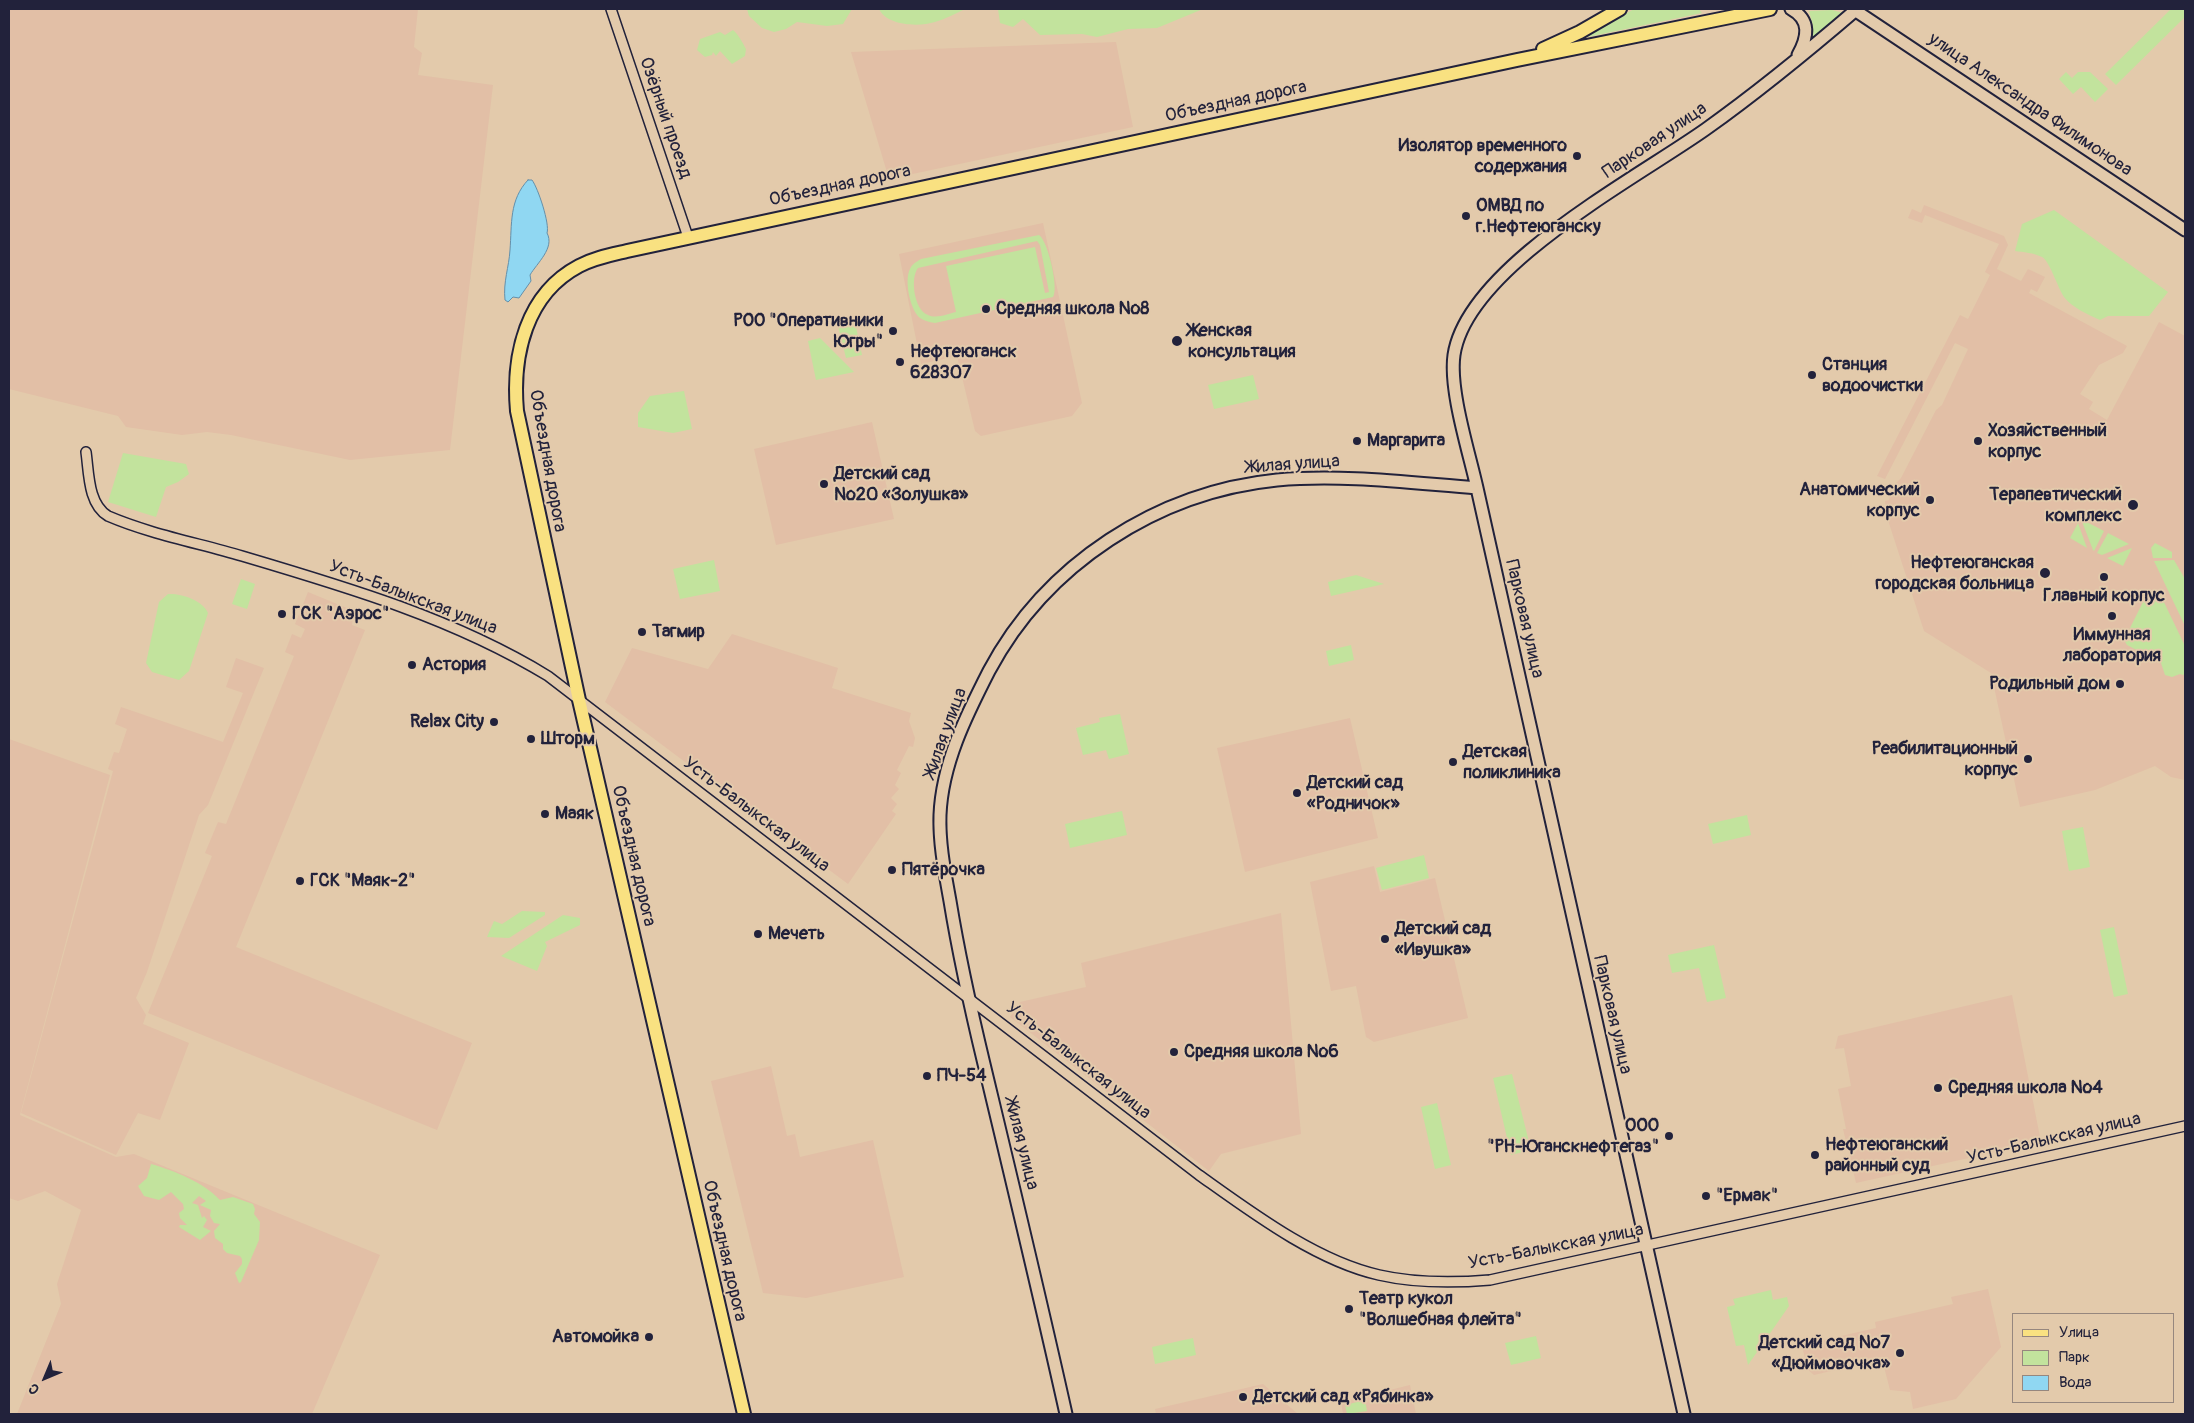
<!DOCTYPE html>
<html>
<head>
<meta charset="utf-8">
<style>
  body { margin:0 }
  #map { position:relative; width:2194px; height:1423px; overflow:hidden; background:#e3caab; font-family:Pangolin,sans-serif }
  canvas { display:block }
  .frame { position:absolute; inset:0; border:10px solid #22223b; pointer-events:none }
  .legend { position:absolute; left:2012px; top:1313px; width:162px; height:90px; box-sizing:border-box; background:#e3caab; border:1px solid #96877e; margin:0; padding:6px 9px; list-style:none; font-size:15px; color:#22223b }
  .legend li { display:flex; align-items:center; gap:10px; height:25px }
  .legend b { width:25px; border:1px solid #96877e }
  .north { position:absolute; left:20px; top:1353px; width:50px; height:50px; -webkit-text-stroke:4px #e3caab; paint-order:stroke; rotate:225deg; font-size:14px; font-weight:700; line-height:20px; text-align:center; color:#22223b }
  .north::after { content:''; display:block; margin:auto; width:18px; height:22px; background:#22223b; clip-path:polygon(50% 0,100% 100%,50% 72%,0 100%) }
</style>
</head>
<body>
<div id="map">
<canvas width="2194" height="1423"></canvas>
<div class="frame"></div>
<ul class="legend">
<li><b style="height:6px;background:#f9e181"></b>Улица</li>
<li><b style="height:14px;background:#c2e39d"></b>Парк</li>
<li><b style="height:14px;background:#90d7f2"></b>Вода</li>
</ul>
<div class="north">С</div>
</div>
<script>
const context = document.querySelector('canvas').getContext('2d');
context.lineJoin = 'round';
function fill(path, color) { context.fillStyle = color; context.fill(path, 'evenodd'); }
function trace(path, color, width, dash) { context.strokeStyle = color; context.lineWidth = width; context.lineCap = dash ? 'butt' : 'round'; context.setLineDash(dash || []); context.stroke(path); }
function label(font, color, halo, rows, align = 'center') {
  context.font = font + ' Pangolin,sans-serif'; context.lineWidth = 4; context.setLineDash([]); context.textBaseline = 'middle'; context.strokeStyle = halo; context.fillStyle = color; for (const [text, x, y, turn = 0] of rows) {
    context.save(); context.translate(x, y); context.rotate((+turn || 0) * Math.PI / 180); context.textAlign = isNaN(turn) ? turn : align; if (halo) context.strokeText(text, 0, 0); context.fillText(text, 0, 0); context.restore();
  }
}
fill(new Path2D(`
  M 9,9 L 418,9 L 414,47 L 422,53 L 418,75 L 493,85 L 450,450 L 350,460 L 231,435 L 207,432 L 182,435 L 126,427 L 118,416 L 9,389 Z
  M 1116,42 L 1133,127 L 889,179 L 851,52 Z
  M 1924,205 L 2004,236 L 2008,245 L 1997,269 L 2021,281 L 2028,269 L 2045,277 L 2037,292 L 2031,289 L 2029,293 L 2127,346 L 2123,353 L 2099,365 L 2080,394 L 2093,402 L 2089,409 L 2107,420 L 2159,322 L 2185,336 L 2185,780 L 2171,777 L 2155,766 L 2095,790 L 2020,807 L 1991,673 L 1924,631 L 1886,514 L 1885,501 L 1889,500 L 1892,487 L 1901,478 L 1936,410 L 1942,405 L 1968,349 L 1955,343 L 1885,479 L 1877,476 L 1960,315 L 1968,319 L 1990,275 L 1985,272 L 1999,244 L 1925,215 L 1922,223 L 1908,218 L 1912,209 L 1921,213 Z
  M 1043,223 L 1082,403 L 1072,416 L 981,436 L 975,431 L 957,356 L 921,364 L 899,254 Z
  M 872,422 L 894,519 L 776,545 L 754,449 Z
  M 308,592 L 354,611 L 352,625 L 365,630 L 236,947 L 472,1043 L 437,1130 L 148,1013 L 212,856 L 205,853 L 218,822 L 226,824 L 294,656 L 285,652 L 292,634 L 301,638 L 305,629 L 295,624 Z
  M 732,634 L 838,668 L 832,688 L 911,713 L 909,721 L 915,738 L 913,747 L 909,746 L 897,770 L 901,773 L 895,785 L 899,789 L 891,798 L 897,804 L 892,811 L 896,814 L 848,884 L 605,702 L 632,648 L 708,669 Z
  M 236,658 L 264,668 L 208,805 L 199,815 L 147,972 L 136,998 L 146,1015 L 143,1024 L 189,1043 L 160,1120 L 138,1113 L 116,1155 L 21,1113 L 113,771 L 108,769 L 114,752 L 119,753 L 127,729 L 115,724 L 121,707 L 223,742 L 243,693 L 226,687 Z
  M 1350,718 L 1378,838 L 1245,872 L 1217,748 Z
  M 9,739 L 110,775 L 20,1115 L 116,1157 L 134,1154 L 380,1255 L 312,1414 L 17,1414 L 61,1304 L 57,1284 L 81,1210 L 45,1191 L 18,1201 L 9,1198 Z
  M 1374,866 L 1380,892 L 1435,878 L 1468,1018 L 1374,1042 L 1366,1037 L 1356,986 L 1331,991 L 1310,882 Z
  M 1281,913 L 1301,1134 L 1221,1154 L 1209,1171 L 1010,1017 L 1020,1002 L 1086,987 L 1081,963 Z
  M 2012,995 L 2041,1142 L 1856,1183 L 1843,1129 L 1846,1129 L 1838,1089 L 1851,1086 L 1844,1048 L 1835,1049 L 1838,1036 Z
  M 771,1066 L 787,1136 L 795,1134 L 800,1157 L 873,1140 L 904,1277 L 806,1298 L 763,1293 L 711,1081 Z
  M 1988,1289 L 2001,1347 L 1956,1399 L 1913,1409 L 1910,1392 L 1890,1390 L 1882,1359 L 1814,1375 L 1807,1369 L 1802,1345 L 1876,1328 L 1875,1322 L 1953,1304 L 1951,1297 Z
  M 1263,1384 L 1298,1414 L 1156,1414 L 1155,1409 Z
  M 1410,1385 L 1416,1414 L 1343,1414 L 1341,1402 Z`), '#e2bfa6');
fill(new Path2D(`
  M 747,9 L 852,9 L 843,24 L 827,26 L 797,22 L 786,29 L 774,32 L 762,28 L 749,16 Z
  M 879,9 L 965,9 C 955,14 945,19 935,22 C 919,27 887,26 879,9 Z
  M 998,9 L 1203,9 L 1157,28 L 1128,29 L 1097,37 L 1082,34 L 1040,35 L 1023,19 L 1013,27 L 1000,23 Z
  M 1634,9 L 1699,9 L 1702,13 L 1583,38 Z
  M 2171,9 L 2185,9 L 2185,17 L 2116,85 L 2105,74 Z
  M 1832,10 L 1844,13 L 1811,40 L 1813,26 L 1809,11 Z
  M 733,30 C 738,34 743,43 746,49 L 745,56 L 732,64 L 720,51 L 716,56 L 713,52 L 712,55 L 705,57 L 697,50 L 700,39 L 720,32 L 725,35 Z
  M 2066,72 L 2072,78 L 2078,72 L 2090,72 L 2108,89 L 2095,102 L 2081,87 L 2073,94 L 2059,79 Z
  M 2054,210 L 2168,292 L 2149,316 L 2108,316 L 2100,320 C 2087,314 2073,308 2064,297 C 2058,288 2049,260 2042,257 C 2034,253 2023,252 2015,251 L 2022,224 Z
  M 1039,235 C 1048,241 1059,288 1053,297 L 935,323 C 929,322 925,321 920,318 C 910,310 904,280 910,269 C 912,264 916,262 921,259 ZM 1037,241 L 1040,245 L 1049,292 L 1045,293 L 1035,247 L 946,266 L 956,312 C 948,314 936,319 928,315 C 914,310 910,278 918,268 Z
  M 855,322 L 862,355 L 846,358 L 838,326 Z
  M 820,338 L 854,372 L 816,380 L 808,341 Z
  M 1253,375 L 1259,399 L 1214,409 L 1208,385 Z
  M 684,391 L 692,429 L 673,433 L 638,427 L 638,413 L 650,396 Z
  M 123,453 L 186,464 L 189,474 L 178,482 L 166,487 L 156,517 L 108,502 Z
  M 2081,519 L 2104,531 L 2094,551 L 2093,550 Z
  M 2078,523 L 2087,548 L 2070,538 Z
  M 2108,533 L 2129,544 L 2102,555 L 2097,553 Z
  M 2155,543 L 2172,552 L 2172,558 L 2153,558 L 2151,548 Z
  M 2132,548 L 2123,566 L 2107,558 Z
  M 714,560 L 720,591 L 680,599 L 673,569 Z
  M 2174,560 L 2185,579 L 2185,626 L 2154,561 Z
  M 1356,575 L 1384,584 L 1331,596 L 1328,582 Z
  M 241,579 L 255,584 L 247,609 L 232,604 Z
  M 2152,591 L 2161,596 L 2185,646 L 2185,674 L 2183,675 L 2180,674 L 2172,677 L 2165,675 L 2161,663 L 2127,645 L 2124,640 L 2147,594 Z
  M 168,594 C 180,593 203,600 208,613 L 189,671 L 179,680 L 152,672 L 146,663 L 159,602 Z
  M 1351,645 L 1354,660 L 1329,666 L 1326,651 Z
  M 1120,714 L 1129,754 L 1109,759 L 1106,750 L 1083,755 L 1076,728 L 1100,722 L 1099,718 Z
  M 1122,811 L 1127,835 L 1070,848 L 1065,824 Z
  M 1747,815 L 1751,835 L 1713,844 L 1708,824 Z
  M 2083,827 L 2090,867 L 2069,871 L 2062,831 Z
  M 1424,855 L 1429,878 L 1382,890 L 1376,868 Z
  M 522,911 L 545,912 L 545,915 L 509,938 L 487,937 L 494,921 L 502,924 Z
  M 563,915 L 580,918 L 580,925 L 545,942 L 547,946 L 537,971 L 501,956 Z
  M 2114,927 L 2128,994 L 2114,997 L 2100,930 Z
  M 1714,945 L 1726,998 L 1707,1002 L 1699,968 L 1672,973 L 1668,955 Z
  M 1512,1074 L 1531,1150 L 1511,1155 L 1493,1078 Z
  M 1437,1103 L 1451,1165 L 1435,1169 L 1421,1107 Z
  M 151,1164 C 175,1171 203,1182 220,1200 L 233,1197 L 253,1204 L 255,1209 L 254,1214 L 260,1222 L 259,1240 L 241,1282 L 239,1283 L 235,1273 L 242,1264 L 242,1259 L 240,1256 L 227,1253 L 223,1249 L 223,1244 L 215,1238 L 214,1231 L 220,1224 L 214,1223 L 210,1216 L 211,1210 L 200,1205 L 206,1201 L 199,1196 L 192,1203 L 198,1205 L 202,1218 L 204,1216 L 207,1220 L 203,1227 L 211,1231 L 200,1240 L 179,1227 L 180,1225 L 187,1225 L 180,1218 L 179,1213 L 184,1209 L 183,1204 L 171,1192 L 159,1200 L 144,1196 L 138,1186 L 147,1178 Z
  M 1771,1290 L 1773,1300 L 1787,1297 L 1789,1306 L 1748,1365 L 1744,1345 L 1736,1346 L 1727,1307 L 1735,1305 L 1733,1299 Z
  M 1536,1336 L 1541,1358 L 1511,1365 L 1505,1343 Z
  M 1193,1338 L 1196,1355 L 1155,1364 L 1152,1347 Z
  M 1365,1400 L 1367,1411 L 1347,1414 L 1345,1405 Z`), '#c2e39d');
const water = new Path2D(`
  M 528,180 L 532,180 C 538,188 550,224 547,233 C 555,248 537,263 530,275 L 531,281 L 519,298 L 513,297 L 508,302 L 505,300 C 503,282 509,267 510,250 C 512,224 509,200 528,180 Z`);
fill(water, '#90d7f2');
trace(water, '#648fa9', 1);
const street = new Path2D(`
  M 611,9 L 688,237
  M 86,452 C 89,473 88,504 108,516 C 150,534 198,543 242,556 C 347,587 455,619 548,676 L 1199,1175 C 1251,1212 1316,1261 1379,1275 C 1414,1283 1454,1283 1490,1280 L 2185,1126`);
const secondary = new Path2D(`
  M 1791,9 C 1811,20 1808,37 1798,55
  M 1853,9 L 2185,230
  M 1066,1414 C 1040,1297 1012,1181 984,1064 C 971,1010 959,956 950,901 C 945,873 939,844 940,815 C 942,764 966,716 989,671 C 1046,564 1157,492 1277,480 C 1343,474 1411,483 1477,488
  M 1684,1414 L 1477,488 C 1469,452 1449,390 1454,355 C 1467,267 1637,178 1706,129 C 1758,92 1808,51 1857,9`);
const primary = new Path2D(`
  M 1543,49 L 1580,32 L 1620,9
  M 744,1414 L 579,700 L 517,411 C 512,355 526,294 579,266 C 594,258 610,255 627,251 L 1517,60 L 1770,9`);
trace(street, '#22223b', 12);
trace(secondary, '#22223b', 15);
trace(primary, '#22223b', 16);
trace(street, '#e3caab', 9);
trace(secondary, '#e3caab', 11);
trace(primary, '#f9e181', 12);
for (const [x, y, r, color] of [
  [1577,156,5,"#22223b"],
  [1466,216,5,"#22223b"],
  [986,309,5,"#22223b"],
  [893,331,5,"#22223b"],
  [1177,341,6,"#22223b"],
  [900,362,5,"#22223b"],
  [1812,375,5,"#22223b"],
  [1357,441,5,"#22223b"],
  [1978,441,5,"#22223b"],
  [824,484,5,"#22223b"],
  [1930,500,5,"#22223b"],
  [2133,505,6,"#22223b"],
  [2045,573,6,"#22223b"],
  [2104,577,5,"#22223b"],
  [282,614,5,"#22223b"],
  [2112,616,5,"#22223b"],
  [642,632,5,"#22223b"],
  [412,665,5,"#22223b"],
  [2120,684,5,"#22223b"],
  [494,722,5,"#22223b"],
  [531,739,5,"#22223b"],
  [2028,759,5,"#22223b"],
  [1453,762,5,"#22223b"],
  [1297,793,5,"#22223b"],
  [545,814,5,"#22223b"],
  [892,870,5,"#22223b"],
  [300,881,5,"#22223b"],
  [758,934,5,"#22223b"],
  [1385,939,5,"#22223b"],
  [1174,1052,5,"#22223b"],
  [927,1076,5,"#22223b"],
  [1938,1088,5,"#22223b"],
  [1669,1136,5,"#22223b"],
  [1815,1155,5,"#22223b"],
  [1706,1196,5,"#22223b"],
  [1349,1309,5,"#22223b"],
  [649,1337,5,"#22223b"],
  [1900,1353,5,"#22223b"],
  [1243,1397,5,"#22223b"]
]) { const dot = new Path2D(); dot.arc(x, y, r, 0, 2 * Math.PI); context.fillStyle = color; context.fill(dot); trace(dot, '#e3caab', 2); }
label('18px', '#22223b', '#e3caab', [
  ["Объездная дорога",1236,102,-12],
  ["улица Александра Филимонова",2030,105,34],
  ["Озёрный проезд",665,118,71],
  ["Парковая улица",1655,141,-34],
  ["Объездная дорога",840,186,-12],
  ["Объездная дорога",547,461,80],
  ["Жилая улица",1293,465,-4],
  ["Усть-Балыкская улица",413,598,21],
  ["Парковая улица",1524,619,77],
  ["Жилая улица",946,733,-70],
  ["Усть-Балыкская улица",756,815,37],
  ["Объездная дорога",633,856,77],
  ["Парковая улица",1612,1015,77],
  ["Усть-Балыкская улица",1078,1061,38],
  ["Усть-Балыкская улица",2054,1139,-13],
  ["Жилая улица",1021,1144,76],
  ["Усть-Балыкская улица",1556,1247,-11],
  ["Объездная дорога",724,1251,77]
]);
label('bold 18px', '#22223b', '#e3caab', [
  ["Изолятор временного",1567,146,"right"],
  ["содержания",1567,167,"right"],
  ["ОМВД по",1476,206],
  ["г.Нефтеюганску",1476,227],
  ["Средняя школа №8",996,309],
  ["РОО \"Оперативники",883,321,"right"],
  ["Югры\"",883,342,"right"],
  ["Женская",1188,331],
  ["консультация",1188,352],
  ["Нефтеюганск",910,352],
  ["628307",910,373],
  ["Станция",1822,365],
  ["водоочистки",1822,386],
  ["Хозяйственный",1988,431],
  ["корпус",1988,452],
  ["Маргарита",1367,441],
  ["Детский сад",834,474],
  ["№20 «Золушка»",834,495],
  ["Анатомический",1920,490,"right"],
  ["корпус",1920,511,"right"],
  ["Терапевтический",2122,495,"right"],
  ["комплекс",2122,516,"right"],
  ["Нефтеюганская",2034,563,"right"],
  ["городская больница",2034,584,"right"],
  ["Главный корпус",2104,596,"center"],
  ["ГСК \"Аэрос\"",292,614],
  ["Тагмир",652,632],
  ["Иммунная",2112,635,"center"],
  ["лаборатория",2112,656,"center"],
  ["Астория",422,665],
  ["Родильный дом",2110,684,"right"],
  ["Relax City",484,722,"right"],
  ["Шторм",541,739],
  ["Реабилитационный",2018,749,"right"],
  ["корпус",2018,770,"right"],
  ["Детская",1463,752],
  ["поликлиника",1463,773],
  ["Детский сад",1307,783],
  ["«Родничок»",1307,804],
  ["Маяк",555,814],
  ["Пятёрочка",902,870],
  ["ГСК \"Маяк-2\"",310,881],
  ["Детский сад",1395,929],
  ["«Ивушка»",1395,950],
  ["Мечеть",768,934],
  ["Средняя школа №6",1184,1052],
  ["ПЧ-54",937,1076],
  ["Средняя школа №4",1948,1088],
  ["ООО",1659,1126,"right"],
  ["\"РН-Юганскнефтегаз\"",1659,1147,"right"],
  ["Нефтеюганский",1825,1145],
  ["районный суд",1825,1166],
  ["\"Ермак\"",1716,1196],
  ["Театр кукол",1359,1299],
  ["\"Волшебная флейта\"",1359,1320],
  ["Автомойка",639,1337,"right"],
  ["Детский сад №7",1890,1343,"right"],
  ["«Дюймовочка»",1890,1364,"right"],
  ["Детский сад «Рябинка»",1253,1397]
], 'left');
</script>
</body>
</html>
